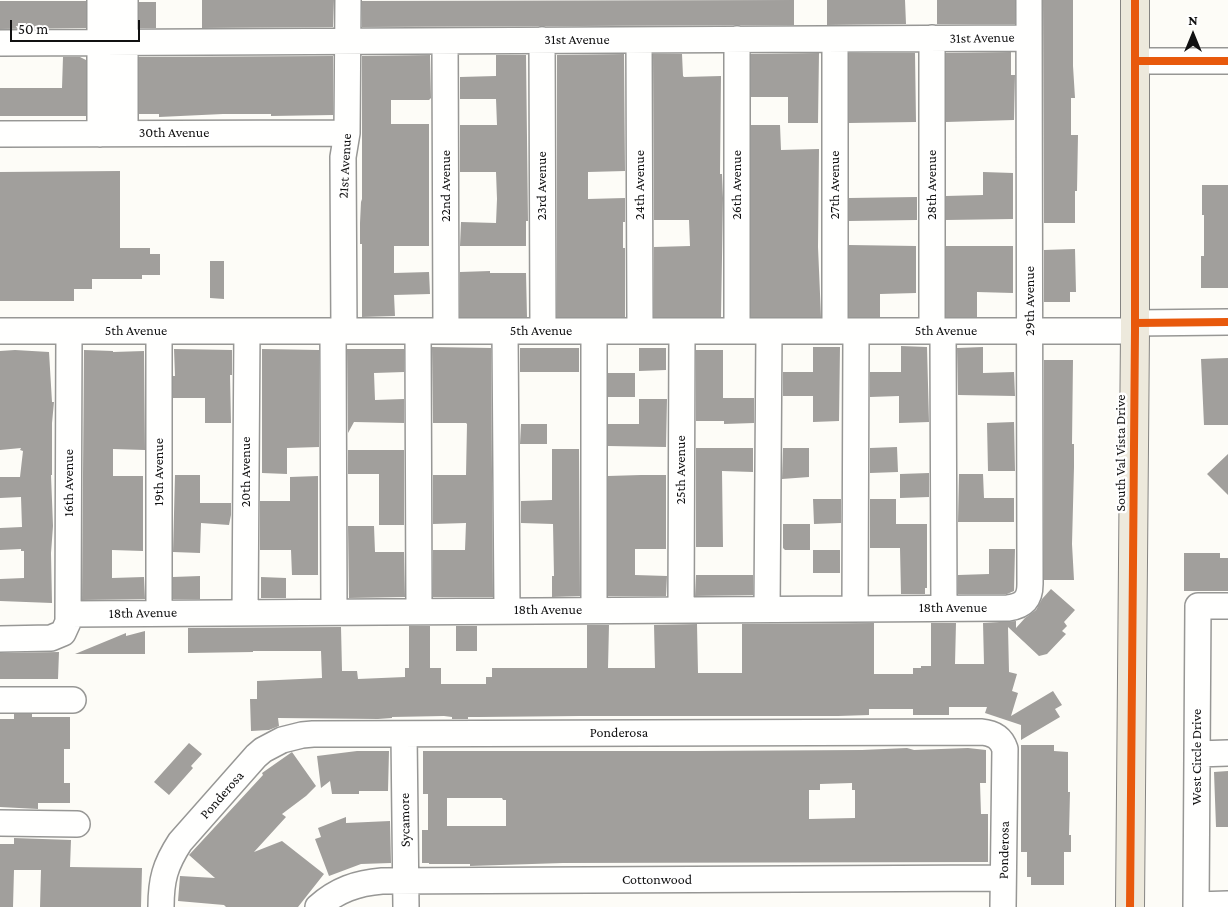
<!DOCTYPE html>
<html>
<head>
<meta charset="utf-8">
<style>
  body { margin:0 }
  #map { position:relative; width:1228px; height:907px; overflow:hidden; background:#fdfcf7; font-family:"Crimson Pro",serif }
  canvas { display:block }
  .north { position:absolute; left:1168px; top:10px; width:50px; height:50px; -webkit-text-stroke:4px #fff; paint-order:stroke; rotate:0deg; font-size:14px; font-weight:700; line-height:20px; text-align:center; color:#111 }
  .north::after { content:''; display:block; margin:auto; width:18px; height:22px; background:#111; clip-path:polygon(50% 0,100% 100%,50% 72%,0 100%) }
  .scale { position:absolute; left:10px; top:20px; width:130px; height:22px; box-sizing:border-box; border:2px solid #111; border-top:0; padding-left:6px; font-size:15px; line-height:18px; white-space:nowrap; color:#111; -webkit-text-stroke:4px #fff; paint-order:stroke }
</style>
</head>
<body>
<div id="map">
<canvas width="1228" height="907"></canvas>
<div class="north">N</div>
<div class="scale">50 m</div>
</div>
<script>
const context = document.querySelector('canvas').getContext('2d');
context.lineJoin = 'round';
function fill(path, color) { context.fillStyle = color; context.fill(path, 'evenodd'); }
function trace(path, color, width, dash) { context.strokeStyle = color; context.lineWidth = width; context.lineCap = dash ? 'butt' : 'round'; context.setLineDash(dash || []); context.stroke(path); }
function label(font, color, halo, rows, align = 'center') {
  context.font = font + ' "Crimson Pro",serif'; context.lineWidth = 5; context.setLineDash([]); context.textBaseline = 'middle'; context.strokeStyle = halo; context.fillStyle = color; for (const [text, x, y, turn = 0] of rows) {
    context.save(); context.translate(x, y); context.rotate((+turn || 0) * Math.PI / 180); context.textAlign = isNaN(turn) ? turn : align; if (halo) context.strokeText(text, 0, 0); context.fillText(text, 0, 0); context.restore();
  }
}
fill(new Path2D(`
  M 202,0 L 334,0 L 333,27 L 202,28 Z
  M 794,0 L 794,25 L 362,27 L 362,1 Z
  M 827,0 L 905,0 L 906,24 L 827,25 Z
  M 937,0 L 1015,0 L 1015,24 L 937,24 Z
  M 1043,0 L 1073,0 L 1073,66 L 1075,98 L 1071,98 L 1071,135 L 1078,135 L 1077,191 L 1075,191 L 1075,223 L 1044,223 Z
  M 0,1 L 86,1 L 86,28 L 0,29 Z
  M 139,2 L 156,2 L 156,28 L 139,28 Z
  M 1011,52 L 1011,75 L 1015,75 L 1014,120 L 946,122 L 946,53 Z
  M 819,53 L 818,123 L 788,123 L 788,97 L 751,97 L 751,54 Z
  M 849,53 L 915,53 L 916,122 L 849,123 Z
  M 624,54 L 625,171 L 588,172 L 588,199 L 625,198 L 625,222 L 623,222 L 623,248 L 625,248 L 625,317 L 557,317 L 557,55 Z
  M 653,54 L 682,54 L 683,76 L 684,77 L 721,76 L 720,174 L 722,174 L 723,198 L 721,317 L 654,317 L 654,247 L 690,246 L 689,220 L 654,220 Z
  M 430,55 L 431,98 L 429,100 L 391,100 L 391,124 L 429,124 L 429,246 L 394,246 L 394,273 L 429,272 L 430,294 L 394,295 L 395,316 L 362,317 L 362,244 L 360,244 L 360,223 L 361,202 L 362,199 L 362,56 Z
  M 496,55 L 526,55 L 528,221 L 526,221 L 526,246 L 460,246 L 461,222 L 496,223 L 497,199 L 496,172 L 460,172 L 460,125 L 497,125 L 496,99 L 460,99 L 460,77 L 496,76 Z
  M 332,56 L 333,56 L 333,115 L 271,116 L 271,114 L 223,114 L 159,117 L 159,114 L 139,114 L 139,57 Z
  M 63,57 L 80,57 L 86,60 L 86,116 L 0,116 L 0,88 L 62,88 Z
  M 751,125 L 780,125 L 781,150 L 819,149 L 818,247 L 821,317 L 751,317 Z
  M 120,171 L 120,248 L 150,248 L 150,254 L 160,254 L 160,275 L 142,275 L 142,279 L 92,279 L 92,289 L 74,289 L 74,301 L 0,301 L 0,172 Z
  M 983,172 L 1013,173 L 1013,219 L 946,220 L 946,196 L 983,195 Z
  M 1202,185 L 1228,185 L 1228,288 L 1201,288 L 1201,256 L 1204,256 L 1204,215 L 1202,215 Z
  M 917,197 L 917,220 L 849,221 L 849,198 Z
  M 849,245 L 916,246 L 916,293 L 880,294 L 880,317 L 849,317 Z
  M 946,246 L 1013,246 L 1013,293 L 977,292 L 977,317 L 946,317 Z
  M 1075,249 L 1076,292 L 1070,292 L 1070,302 L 1044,302 L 1044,250 Z
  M 210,261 L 224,261 L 224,299 L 210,298 Z
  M 490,271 L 490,273 L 526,273 L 527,317 L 460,317 L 460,272 Z
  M 901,346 L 927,347 L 929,422 L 899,423 L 899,396 L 870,397 L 870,372 L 901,372 Z
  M 432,347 L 491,348 L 493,597 L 433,597 L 433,550 L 465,550 L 466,523 L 433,524 L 433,475 L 466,475 L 467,424 L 466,423 L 433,423 Z
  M 813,347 L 840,347 L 839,421 L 813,422 L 813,396 L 783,396 L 783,372 L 813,372 Z
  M 983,347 L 983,373 L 1014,372 L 1015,396 L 958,395 L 957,348 Z
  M 520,348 L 579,348 L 579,372 L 520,372 Z
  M 639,348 L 666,348 L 666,370 L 639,371 Z
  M 174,349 L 232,350 L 232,375 L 230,375 L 231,423 L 205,423 L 205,398 L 173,398 L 173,376 L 175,376 Z
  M 262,349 L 319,350 L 319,447 L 287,448 L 287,474 L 262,473 Z
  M 347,349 L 404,349 L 404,372 L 374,373 L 375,400 L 404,399 L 404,423 L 354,422 L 348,433 Z
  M 15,350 L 49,352 L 52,402 L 54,402 L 52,423 L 52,475 L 51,475 L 53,526 L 51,553 L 52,603 L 0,601 L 0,579 L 24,578 L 24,551 L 21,551 L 21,549 L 0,550 L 0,528 L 22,527 L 21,497 L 0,498 L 0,477 L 20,477 L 23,451 L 20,450 L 21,448 L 0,450 L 0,351 Z
  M 84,350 L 113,351 L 113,352 L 144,351 L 145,450 L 113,449 L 113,476 L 143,476 L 143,551 L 112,550 L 112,578 L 144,577 L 145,599 L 82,600 Z
  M 696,350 L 723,350 L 723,398 L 754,398 L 754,423 L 724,424 L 724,421 L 696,421 Z
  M 1228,358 L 1228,425 L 1204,425 L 1201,359 Z
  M 1044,360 L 1073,360 L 1072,444 L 1074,444 L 1074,467 L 1072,544 L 1074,580 L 1044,580 Z
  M 608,373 L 635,373 L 635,397 L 608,397 Z
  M 639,399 L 667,399 L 666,447 L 608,446 L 608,424 L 639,424 Z
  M 1014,422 L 1015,471 L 988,471 L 987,423 Z
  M 521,424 L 547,424 L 547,444 L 520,444 Z
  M 897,447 L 898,472 L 870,473 L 870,448 Z
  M 696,448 L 753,448 L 753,472 L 722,471 L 723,547 L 696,547 Z
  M 783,448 L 809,448 L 809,477 L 782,479 Z
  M 552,449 L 579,449 L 580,596 L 552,597 L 552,576 L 554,576 L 553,524 L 521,523 L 521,501 L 552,500 Z
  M 348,450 L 404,450 L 404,525 L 379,525 L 379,474 L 348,474 Z
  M 1228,454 L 1228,495 L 1207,474 Z
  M 929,473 L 929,497 L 900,498 L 900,474 Z
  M 959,474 L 983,474 L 984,498 L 1014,498 L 1014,522 L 958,522 Z
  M 175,475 L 200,475 L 200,503 L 231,503 L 231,515 L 229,525 L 201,523 L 200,553 L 173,552 Z
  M 641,475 L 666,475 L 666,549 L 635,549 L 635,575 L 667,576 L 666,596 L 608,596 L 608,476 Z
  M 318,476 L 318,575 L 292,575 L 291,550 L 260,550 L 260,501 L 290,501 L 290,477 Z
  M 813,499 L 841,499 L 841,523 L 814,524 Z
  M 870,499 L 896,499 L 896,524 L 927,524 L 927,588 L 925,588 L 925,594 L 901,594 L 900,548 L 870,548 Z
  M 783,524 L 810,524 L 810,550 L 785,550 L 783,548 Z
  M 348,526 L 374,526 L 375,552 L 404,552 L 405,597 L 349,598 Z
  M 989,549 L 1015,549 L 1014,591 L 1007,594 L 958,594 L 958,575 L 989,574 Z
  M 813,550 L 840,550 L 840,573 L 813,573 Z
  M 1184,553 L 1220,553 L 1220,558 L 1228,558 L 1228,591 L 1184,591 Z
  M 696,575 L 753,575 L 753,595 L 695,596 Z
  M 200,576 L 200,599 L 173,599 L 173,577 Z
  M 261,577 L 286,578 L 286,598 L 261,598 Z
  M 1051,589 L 1075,610 L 1064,622 L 1067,626 L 1062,631 L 1066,634 L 1047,654 L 1039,656 L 1008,627 L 1009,672 L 1017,674 L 1012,691 L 1018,693 L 1011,716 L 1053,691 L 1062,705 L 1055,709 L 1060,717 L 1021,740 L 1021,725 L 985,713 L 987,707 L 949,707 L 949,715 L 913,715 L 913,709 L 869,709 L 869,715 L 838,716 L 580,716 L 479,717 L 468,717 L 468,719 L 452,719 L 452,717 L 444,716 L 392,717 L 392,718 L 378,719 L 278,718 L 279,726 L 269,730 L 251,731 L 250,699 L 257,699 L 257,681 L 322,678 L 321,651 L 253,651 L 253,652 L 188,653 L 188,628 L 341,627 L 342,671 L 357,671 L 358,679 L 405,677 L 405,668 L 409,668 L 409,626 L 430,626 L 430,668 L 441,668 L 441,684 L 486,684 L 486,677 L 492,677 L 492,668 L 587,668 L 587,625 L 609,625 L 608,668 L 655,668 L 654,625 L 697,624 L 698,673 L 742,673 L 742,624 L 874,623 L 874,674 L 913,674 L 913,668 L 921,668 L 921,666 L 931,666 L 931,623 L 956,623 L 955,664 L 984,664 L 983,623 L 1016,621 L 1016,628 L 1025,618 L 1036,610 L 1042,599 Z
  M 456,626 L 477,626 L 477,651 L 456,651 Z
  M 145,631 L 145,654 L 75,654 L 126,633 L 126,636 Z
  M 59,652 L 58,679 L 0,679 L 0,653 Z
  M 14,714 L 32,714 L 32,717 L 70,717 L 70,749 L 64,749 L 64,783 L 70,783 L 70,803 L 38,803 L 38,809 L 0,807 L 0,719 L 14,719 Z
  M 189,743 L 202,754 L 191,766 L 193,768 L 169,795 L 154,782 Z
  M 1021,745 L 1054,745 L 1054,751 L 1068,752 L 1068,792 L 1070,792 L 1069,835 L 1071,835 L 1071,852 L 1064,852 L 1064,885 L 1031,885 L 1031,877 L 1027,877 L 1027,852 L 1021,852 Z
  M 907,748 L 914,750 L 968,748 L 986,750 L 986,783 L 980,783 L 981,814 L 988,814 L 988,862 L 563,863 L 470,866 L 470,864 L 429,864 L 429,863 L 422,863 L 422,830 L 428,830 L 428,794 L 423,794 L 423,751 L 695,751 L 862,750 ZM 852,783 L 852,790 L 855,790 L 855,818 L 809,819 L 809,790 L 820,790 L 820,784 ZM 447,798 L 502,798 L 503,800 L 506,800 L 506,826 L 447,826 Z
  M 357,751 L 389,751 L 388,791 L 359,791 L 359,794 L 332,794 L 330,781 L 321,788 L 317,756 Z
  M 292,752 L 316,786 L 306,796 L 282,814 L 286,817 L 254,852 L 282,841 L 324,874 L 298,907 L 226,907 L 224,905 L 178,901 L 180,876 L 215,878 L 189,855 L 263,775 L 262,773 Z
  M 1228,771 L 1228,827 L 1216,827 L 1214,772 Z
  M 346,817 L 346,823 L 390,821 L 391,863 L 361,864 L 329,876 L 315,839 L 321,837 L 318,828 Z
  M 14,838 L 71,840 L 70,867 L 142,868 L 141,907 L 40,907 L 41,870 L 14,870 L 13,907 L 0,907 L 0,844 L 14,844 Z`), '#a19f9c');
const minor = new Path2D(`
  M 932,38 L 932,331
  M 737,39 L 737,331
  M 835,39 L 835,331
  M 542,40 L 543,331
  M 639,40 L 640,331
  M 445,41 L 446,331
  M 0,43 L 1029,38
  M 1135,61 L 1228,61
  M 125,133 L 125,0
  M 0,134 L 347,133
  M 100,134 L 100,0
  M 1135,323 L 1228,322
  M 0,331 L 1135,331
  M 333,331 L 334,611
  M 344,331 L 343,157 L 347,133 L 348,0
  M 418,331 L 419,611
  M 505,331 L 507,611
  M 943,331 L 944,608
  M 681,609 L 682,331
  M 767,609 L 769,331
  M 855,609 L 856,331
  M 594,610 L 594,331
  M 245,612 L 247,331
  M 159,613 L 159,331
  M 69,614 L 1008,608 C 1023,606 1030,600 1030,584 L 1029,0
  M 0,639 L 51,638 L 63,633 L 68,622 L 69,331
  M 0,700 L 73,700
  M 404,734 L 406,907
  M 1197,754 L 1228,753
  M 0,823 L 77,824
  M 1196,905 L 1228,904
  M 161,907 C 161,880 165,865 180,842 L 256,756 L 263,750 L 282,740 L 302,735 L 313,734 L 981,732 C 993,733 1001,737 1005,749 L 1003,907
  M 318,907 C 337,890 357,883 382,881 L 1003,878
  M 1196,907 L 1198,606 L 1228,606`);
const major = new Path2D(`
  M 1130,907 L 1135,331 L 1135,0`);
trace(minor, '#979795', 28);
trace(major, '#858482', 30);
trace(minor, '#fffffe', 25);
trace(major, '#ede9dc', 28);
trace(new Path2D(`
  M 1135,61 L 1228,61
  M 1135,323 L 1228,322
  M 1130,907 L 1135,331 L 1135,0`), '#e8590c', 8);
label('14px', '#111', '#fff', [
  ["31st Avenue",982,38,-1],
  ["31st Avenue",577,40],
  ["30th Avenue",174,133],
  ["21st Avenue",345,166,-87],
  ["24th Avenue",640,185,-90],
  ["26th Avenue",737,185,-90],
  ["27th Avenue",835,185,-90],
  ["28th Avenue",932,185,-90],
  ["22nd Avenue",446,186,-90],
  ["23rd Avenue",542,186,-90],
  ["29th Avenue",1030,301,-90],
  ["5th Avenue",136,331],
  ["5th Avenue",541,331],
  ["5th Avenue",946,331],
  ["South Val Vista Drive",1121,453,-90],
  ["25th Avenue",681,470,-90],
  ["19th Avenue",159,472,-90],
  ["20th Avenue",246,472,-90],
  ["16th Avenue",69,483,-90],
  ["18th Avenue",953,608],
  ["18th Avenue",548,610],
  ["18th Avenue",143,613,-1],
  ["Ponderosa",619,733],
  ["West Circle Drive",1197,757,-90],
  ["Ponderosa",222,795,-49],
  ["Sycamore",405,820,-91],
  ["Ponderosa",1004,850,-89],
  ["Cottonwood",657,880]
]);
</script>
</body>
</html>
